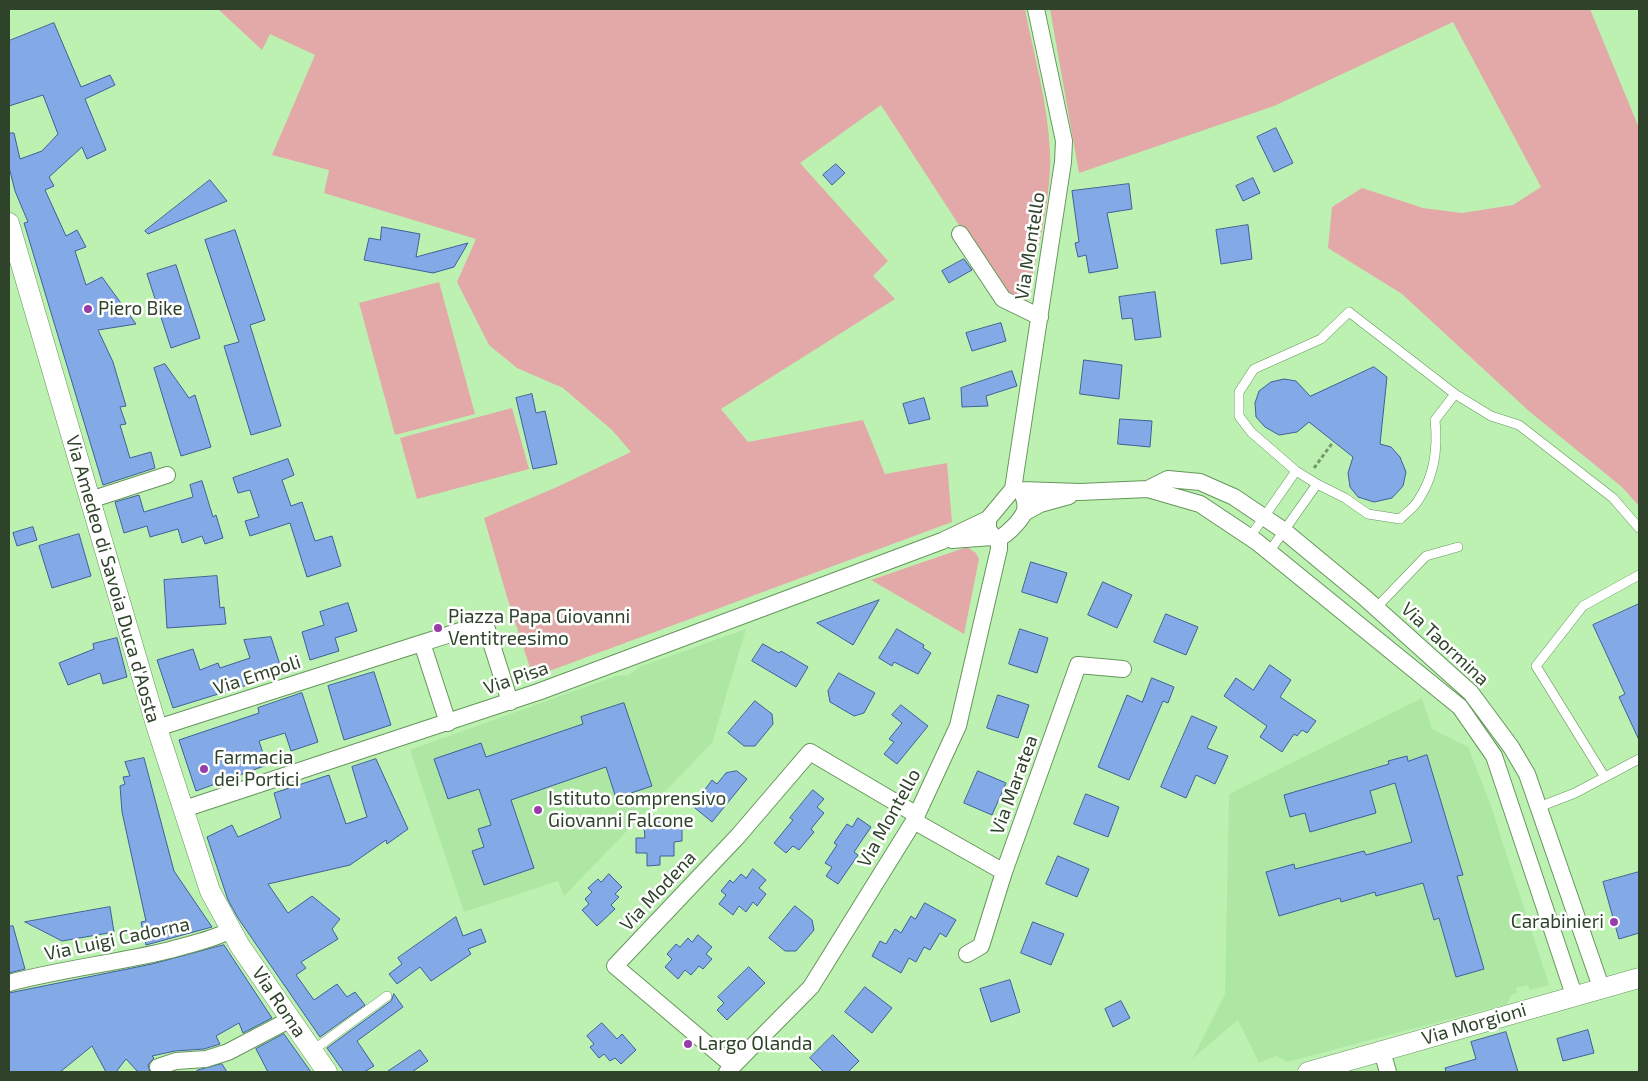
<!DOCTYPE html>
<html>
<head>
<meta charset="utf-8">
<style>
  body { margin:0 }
  #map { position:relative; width:1648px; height:1081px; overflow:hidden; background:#bdf1b2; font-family:"Exo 2",sans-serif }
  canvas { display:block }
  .frame { position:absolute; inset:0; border:10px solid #2e432a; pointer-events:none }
</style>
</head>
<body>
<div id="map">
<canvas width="1648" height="1081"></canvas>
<div class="frame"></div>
</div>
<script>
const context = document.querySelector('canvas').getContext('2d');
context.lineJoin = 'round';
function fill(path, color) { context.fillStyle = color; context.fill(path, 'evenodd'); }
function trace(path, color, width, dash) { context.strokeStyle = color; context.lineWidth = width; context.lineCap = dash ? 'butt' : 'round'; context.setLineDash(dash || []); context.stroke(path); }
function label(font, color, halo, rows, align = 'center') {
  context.font = font + ' "Exo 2",sans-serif'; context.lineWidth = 5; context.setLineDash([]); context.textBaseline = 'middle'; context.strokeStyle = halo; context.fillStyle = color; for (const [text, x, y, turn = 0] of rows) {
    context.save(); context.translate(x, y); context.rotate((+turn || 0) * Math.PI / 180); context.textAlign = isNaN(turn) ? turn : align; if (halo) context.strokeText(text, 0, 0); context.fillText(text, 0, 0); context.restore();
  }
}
fill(new Path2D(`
  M 746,629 L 712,743 L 564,896 L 558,881 L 464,912 L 410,750 L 616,676 L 629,675 L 639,667 Z
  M 1422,698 L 1432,729 L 1468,747 L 1489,800 L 1549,985 L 1530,990 L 1528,985 L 1516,988 L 1517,993 L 1511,995 L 1507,1004 L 1287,1062 L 1276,1056 L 1259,1063 L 1238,1020 L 1192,1059 L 1225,994 L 1229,794 Z`), '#aee7a3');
fill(new Path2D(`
  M 218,9 L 1025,9 C 1034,56 1048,104 1050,152 C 1052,200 1035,260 1026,307 L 1003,293 L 881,105 L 800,163 L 888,261 L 873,276 L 895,299 L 721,409 L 748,442 L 863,420 L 885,474 L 947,463 L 952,522 L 533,677 L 507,597 L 484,518 L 557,487 L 631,452 L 612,430 L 563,388 L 517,368 L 489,345 L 457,282 L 476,239 L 324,193 L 329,170 L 272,155 L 315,55 L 270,34 L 262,50 Z
  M 1050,9 L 1590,9 L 1639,128 L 1639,506 L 1622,487 L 1530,412 L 1402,294 L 1328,248 L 1332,207 L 1362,188 L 1423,208 L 1462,213 L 1513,205 L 1541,187 L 1453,22 L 1274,106 L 1079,173 Z
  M 439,282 L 475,414 L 395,435 L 359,303 Z
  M 512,408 L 529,469 L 417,499 L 400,438 Z
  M 967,547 L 976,553 L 979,559 L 964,634 L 871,580 Z`), '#e3a9a8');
const building = new Path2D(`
  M 54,23 L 81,87 L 110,75 L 115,85 L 85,99 L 106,150 L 87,159 L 82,147 L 49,177 L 54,186 L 45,190 L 66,236 L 77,230 L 86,247 L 75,251 L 86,285 L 102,277 L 136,324 L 98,330 L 113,362 L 126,406 L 120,407 L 126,424 L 120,425 L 130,458 L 151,452 L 155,468 L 103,485 L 24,223 L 28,222 L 15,191 L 9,167 L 9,133 L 14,133 L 20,159 L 42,151 L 58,134 L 43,95 L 9,106 L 9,41 Z
  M 1276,128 L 1293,163 L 1274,172 L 1257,137 Z
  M 836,164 L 845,173 L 832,185 L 823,175 Z
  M 1253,178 L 1260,193 L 1243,201 L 1236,186 Z
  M 210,180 L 227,201 L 148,234 L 145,231 Z
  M 1129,184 L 1132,209 L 1107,213 L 1118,268 L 1089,273 L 1086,255 L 1078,257 L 1075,243 L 1079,242 L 1072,191 Z
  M 1248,225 L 1252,259 L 1221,264 L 1216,230 Z
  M 382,227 L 420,234 L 416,257 L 468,243 L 454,267 L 433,273 L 364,260 L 369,238 L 380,240 Z
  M 235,230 L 265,320 L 250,325 L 281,426 L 251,435 L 224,346 L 239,342 L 205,240 Z
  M 964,259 L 972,270 L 949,283 L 942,271 Z
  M 176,265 L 200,338 L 171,348 L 147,274 Z
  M 1155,292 L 1161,337 L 1135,340 L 1132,318 L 1122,319 L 1119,297 Z
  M 1001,323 L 1006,341 L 972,351 L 966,333 Z
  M 1084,360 L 1122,365 L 1119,399 L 1080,394 Z
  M 165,364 L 189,398 L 195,395 L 211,447 L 181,456 L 154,368 Z
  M 1374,367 L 1387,377 L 1380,444 L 1391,447 L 1400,457 L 1406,472 L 1403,486 L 1392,498 L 1374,502 L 1358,497 L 1350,487 L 1348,473 L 1353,457 L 1309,422 L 1297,432 L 1279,435 L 1265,427 L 1256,417 L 1255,403 L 1259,391 L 1271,382 L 1284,379 L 1296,381 L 1310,396 Z
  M 1012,371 L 1017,386 L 986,396 L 988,406 L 962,407 L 961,388 Z
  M 532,394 L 536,413 L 545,411 L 557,464 L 533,469 L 516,398 Z
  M 924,398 L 930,419 L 909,424 L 903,404 Z
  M 1120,419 L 1152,421 L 1150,447 L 1118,444 Z
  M 288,459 L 294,475 L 282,480 L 291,506 L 302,502 L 315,541 L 332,536 L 341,566 L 307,577 L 290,523 L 250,536 L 245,521 L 259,517 L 250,490 L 238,493 L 233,478 Z
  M 202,481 L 213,517 L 216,515 L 223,538 L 205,544 L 202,536 L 182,543 L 178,529 L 150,537 L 147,526 L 124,533 L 115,502 L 139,495 L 144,512 L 193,497 L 190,485 Z
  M 33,527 L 37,540 L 17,546 L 13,533 Z
  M 79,534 L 91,576 L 52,588 L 39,546 Z
  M 1031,562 L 1067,573 L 1057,603 L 1022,592 Z
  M 217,576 L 220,608 L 224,607 L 226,624 L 167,628 L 164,580 Z
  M 1103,582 L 1132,595 L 1117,628 L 1088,615 Z
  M 879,600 L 853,645 L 817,623 Z
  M 348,603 L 357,631 L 335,638 L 339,651 L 310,660 L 302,632 L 324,625 L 320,612 Z
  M 1639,604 L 1639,740 L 1619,697 L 1625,694 L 1593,625 Z
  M 1166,614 L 1198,627 L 1186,655 L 1154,642 Z
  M 897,629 L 924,645 L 923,648 L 931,653 L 918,674 L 894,662 L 892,666 L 879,658 Z
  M 1020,629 L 1048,638 L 1037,673 L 1009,664 Z
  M 271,637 L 283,674 L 173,708 L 157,660 L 193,649 L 200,670 L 218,663 L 220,668 L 250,658 L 244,640 Z
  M 117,638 L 127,677 L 103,684 L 100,673 L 68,685 L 59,663 L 94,649 L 93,644 Z
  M 763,644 L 779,653 L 781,651 L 808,667 L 796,687 L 752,661 Z
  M 1270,665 L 1291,680 L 1280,697 L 1316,721 L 1307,733 L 1302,730 L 1297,736 L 1294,734 L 1282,752 L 1260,737 L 1267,726 L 1224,696 L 1236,678 L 1253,690 Z
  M 374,672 L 391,725 L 344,740 L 328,686 Z
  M 839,673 L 875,693 L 864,713 L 854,716 L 830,702 L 828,691 Z
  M 1152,678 L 1174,687 L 1168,703 L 1163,701 L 1129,780 L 1098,767 L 1127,695 L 1142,702 Z
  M 302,693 L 318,742 L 291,751 L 285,733 L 259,741 L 267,765 L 196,791 L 179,740 L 259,713 L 258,708 Z
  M 998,695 L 1029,705 L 1018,738 L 987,728 Z
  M 755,701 L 772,714 L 773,724 L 755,746 L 744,746 L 728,733 Z
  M 624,703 L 652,786 L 616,798 L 606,767 L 511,800 L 534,868 L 484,885 L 472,851 L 484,847 L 478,829 L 491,825 L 479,789 L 448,799 L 434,759 L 481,743 L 486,757 L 583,724 L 581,717 Z
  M 901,705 L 928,726 L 897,764 L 884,754 L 894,742 L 889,739 L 902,723 L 892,715 Z
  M 1192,716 L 1217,727 L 1207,748 L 1228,756 L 1215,784 L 1196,775 L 1186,798 L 1161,787 Z
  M 1427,755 L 1463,875 L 1457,876 L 1484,969 L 1456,977 L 1439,918 L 1434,920 L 1423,883 L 1376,896 L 1375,892 L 1341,902 L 1340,898 L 1279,916 L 1266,872 L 1294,864 L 1295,869 L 1364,851 L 1366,855 L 1412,842 L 1395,783 L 1370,791 L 1376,813 L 1310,832 L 1305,813 L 1290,817 L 1284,795 L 1389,764 L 1388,761 L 1407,756 L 1408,761 Z
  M 144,758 L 174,871 L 212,927 L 146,945 L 141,922 L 146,921 L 122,812 L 120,786 L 125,784 L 123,777 L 130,776 L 125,762 Z
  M 376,759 L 408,829 L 387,844 L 386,840 L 350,865 L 268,884 L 288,913 L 312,896 L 340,919 L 332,929 L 338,939 L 301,962 L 306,968 L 296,975 L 314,1000 L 337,984 L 347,997 L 355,992 L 365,1005 L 320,1037 L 238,918 L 228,900 L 207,837 L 232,825 L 238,837 L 281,818 L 274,793 L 329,775 L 346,824 L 367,817 L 352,767 Z
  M 737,771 L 747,779 L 712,822 L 695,808 L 695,803 L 712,780 L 717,784 L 726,773 Z
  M 978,771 L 1006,783 L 992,815 L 964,803 Z
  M 813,790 L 824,799 L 817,807 L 824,813 L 811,829 L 814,832 L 799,850 L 793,846 L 786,853 L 774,843 L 793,820 L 790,818 Z
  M 1086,794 L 1119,807 L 1108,837 L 1074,824 Z
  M 655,817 L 682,817 L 682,841 L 674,842 L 674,856 L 660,856 L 660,865 L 647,866 L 647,853 L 636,853 L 636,838 L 645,838 L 644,828 L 655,828 Z
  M 858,818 L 871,827 L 854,852 L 858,855 L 838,884 L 826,876 L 832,867 L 825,863 L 837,845 L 834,843 L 847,824 L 852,827 Z
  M 1058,856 L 1089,869 L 1077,897 L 1046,884 Z
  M 753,869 L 766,880 L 759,888 L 766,894 L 757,906 L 753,902 L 746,912 L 739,906 L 733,915 L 719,904 L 726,895 L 721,891 L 730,880 L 733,883 L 741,874 L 746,878 Z
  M 1639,872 L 1639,933 L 1619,939 L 1603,882 Z
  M 609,874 L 622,887 L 615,894 L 619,897 L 611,905 L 615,909 L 597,926 L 582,910 L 589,904 L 585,899 L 592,892 L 588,888 L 598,879 L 601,882 Z
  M 925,903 L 956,920 L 946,937 L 940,933 L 930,950 L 924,947 L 916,962 L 909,958 L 901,973 L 872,956 L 880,941 L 886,944 L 895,929 L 901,933 L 911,916 L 915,919 Z
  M 795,906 L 812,920 L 814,930 L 796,951 L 785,951 L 769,938 Z
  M 110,907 L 114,932 L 62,941 L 25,922 Z
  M 456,917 L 463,936 L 481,929 L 486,942 L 468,949 L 471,954 L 431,981 L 420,967 L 397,984 L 389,974 L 402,964 L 398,958 Z
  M 1033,922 L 1064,934 L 1051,965 L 1021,953 Z
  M 13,926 L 25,969 L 9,973 L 9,927 Z
  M 698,935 L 712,947 L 706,954 L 712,959 L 703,969 L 699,966 L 691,975 L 685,970 L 678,979 L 665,967 L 672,959 L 667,954 L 676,944 L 680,947 L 688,938 L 692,942 Z
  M 224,945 L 272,1018 L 243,1033 L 239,1023 L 216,1036 L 220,1044 L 204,1049 L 175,1051 L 152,1056 L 154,1058 L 148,1065 L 150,1072 L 138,1072 L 126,1059 L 116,1072 L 106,1072 L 92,1046 L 60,1072 L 9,1072 L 9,993 L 152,964 Z
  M 749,967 L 765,983 L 727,1020 L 717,1010 L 724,1003 L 718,997 Z
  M 1010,980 L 1020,1012 L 991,1022 L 980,989 Z
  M 865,987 L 892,1008 L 872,1033 L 845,1012 Z
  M 394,994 L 403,1007 L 357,1041 L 374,1066 L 364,1072 L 344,1072 L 327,1048 L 391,1001 Z
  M 1121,1001 L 1130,1018 L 1113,1027 L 1105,1009 Z
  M 602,1023 L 617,1039 L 622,1034 L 636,1050 L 621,1064 L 615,1058 L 610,1061 L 604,1054 L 599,1058 L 590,1047 L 594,1044 L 587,1036 Z
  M 1588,1030 L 1594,1053 L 1563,1061 L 1557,1039 Z
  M 1506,1032 L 1518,1072 L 1446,1072 L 1445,1068 L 1476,1059 L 1471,1042 Z
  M 284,1034 L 311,1072 L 268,1072 L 256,1049 Z
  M 833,1035 L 859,1061 L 848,1072 L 824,1072 L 810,1058 Z
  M 420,1050 L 428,1061 L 412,1072 L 387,1072 Z
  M 222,1064 L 227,1072 L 195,1072 L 198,1070 Z`);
fill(building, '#84a9e7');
trace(building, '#3e6098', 1);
const service = new Path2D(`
  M 1455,394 L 1435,420 C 1438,447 1434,476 1419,499 C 1415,507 1406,513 1400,519 L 1368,514 L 1345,498 L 1317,484 L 1296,471 L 1251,432 L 1239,416 L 1239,392 L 1254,369 L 1321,339 L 1349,312 L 1455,394 L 1491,416 L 1519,425 L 1613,498 L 1639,528
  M 1250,537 L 1296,471
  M 1269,552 L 1317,484
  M 1376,608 L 1426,556 L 1458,547
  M 1604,776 L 1536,666 L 1583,606 L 1639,575
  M 1539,807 L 1575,793 L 1639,759
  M 312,1051 L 387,996`);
const minor = new Path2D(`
  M 960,234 L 1003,299 L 1040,317
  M 1013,489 L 1063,162 L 1064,141 L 1036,9
  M 1013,489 L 1021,490 C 1024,497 1028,505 1024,513 C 1020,521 1004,539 995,539 L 988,529 L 988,519 Z
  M 1148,489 L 1168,479 L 1200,482 L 1234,497 L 1283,530 L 1364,597 L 1471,693 L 1511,747 L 1527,774 L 1601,987
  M 1021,490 L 1080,492 L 1148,489 L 1200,504 L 1257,542 L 1460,707 L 1494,756 L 1574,995
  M 90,500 L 167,475
  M 1024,513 L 1040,504 L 1069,496
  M 952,540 L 992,537
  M 448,723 L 422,643 L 485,623 L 510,702
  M 157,728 L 422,643
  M 184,809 L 538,692 L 942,541 L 988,519
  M 914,821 L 1004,872
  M 967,954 L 981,946 L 1004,872 L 1078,665 L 1123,669
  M 9,983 C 62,969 116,963 170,950 C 191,944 212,940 231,930
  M 1382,1051 L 1388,1072
  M 733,1066 L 615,966 L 738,836 L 810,752 L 917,815
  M 158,1067 L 176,1061 L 206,1059 L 228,1052 L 291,1019
  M 727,1072 L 811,987 L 914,821 L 958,726 L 999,549 L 999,539`);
const tertiary = new Path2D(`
  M 9,223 L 157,728 L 210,891 L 240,946 L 327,1072
  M 1308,1072 L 1639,978`);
trace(service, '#66965c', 10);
trace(minor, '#66965c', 18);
trace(tertiary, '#66965c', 21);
trace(new Path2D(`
  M 1314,468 L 1333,442`), '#759a6e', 3, [4, 2.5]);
trace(service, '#fff', 9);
trace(minor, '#fff', 16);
trace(tertiary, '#fff', 20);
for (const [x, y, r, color] of [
  [88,309,5,"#963da9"],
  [438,628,5,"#963da9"],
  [204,769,5,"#963da9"],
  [538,810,5,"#963da9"],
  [1614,922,5,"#963da9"],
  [688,1044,5,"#963da9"]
]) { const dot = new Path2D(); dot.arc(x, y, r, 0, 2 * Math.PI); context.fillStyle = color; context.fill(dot); trace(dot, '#fff', 2); }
label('19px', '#2e432a', '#fff', [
  ["Via Montello",1030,246,-81],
  ["Via Amedeo di Savoia Duca d'Aosta",113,579,74],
  ["Via Taormina",1445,644,43],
  ["Via Empoli",257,675,-18],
  ["Via Pisa",516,678,-19],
  ["Via Maratea",1014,785,-70],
  ["Via Montello",889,818,-61],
  ["Via Modena",658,891,-47],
  ["Via Luigi Cadorna",117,939,-12],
  ["Via Roma",279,1002,56],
  ["Via Morgioni",1474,1024,-16]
]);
label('19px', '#2e432a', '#fff', [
  ["Piero Bike",98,309],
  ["Piazza Papa Giovanni",448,617],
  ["Ventitreesimo",448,639],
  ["Farmacia",214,758],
  ["dei Portici",214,780],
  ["Istituto comprensivo",548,799],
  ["Giovanni Falcone",548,821],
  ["Carabinieri",1604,922,"right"],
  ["Largo Olanda",698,1044]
], 'left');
</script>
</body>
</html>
